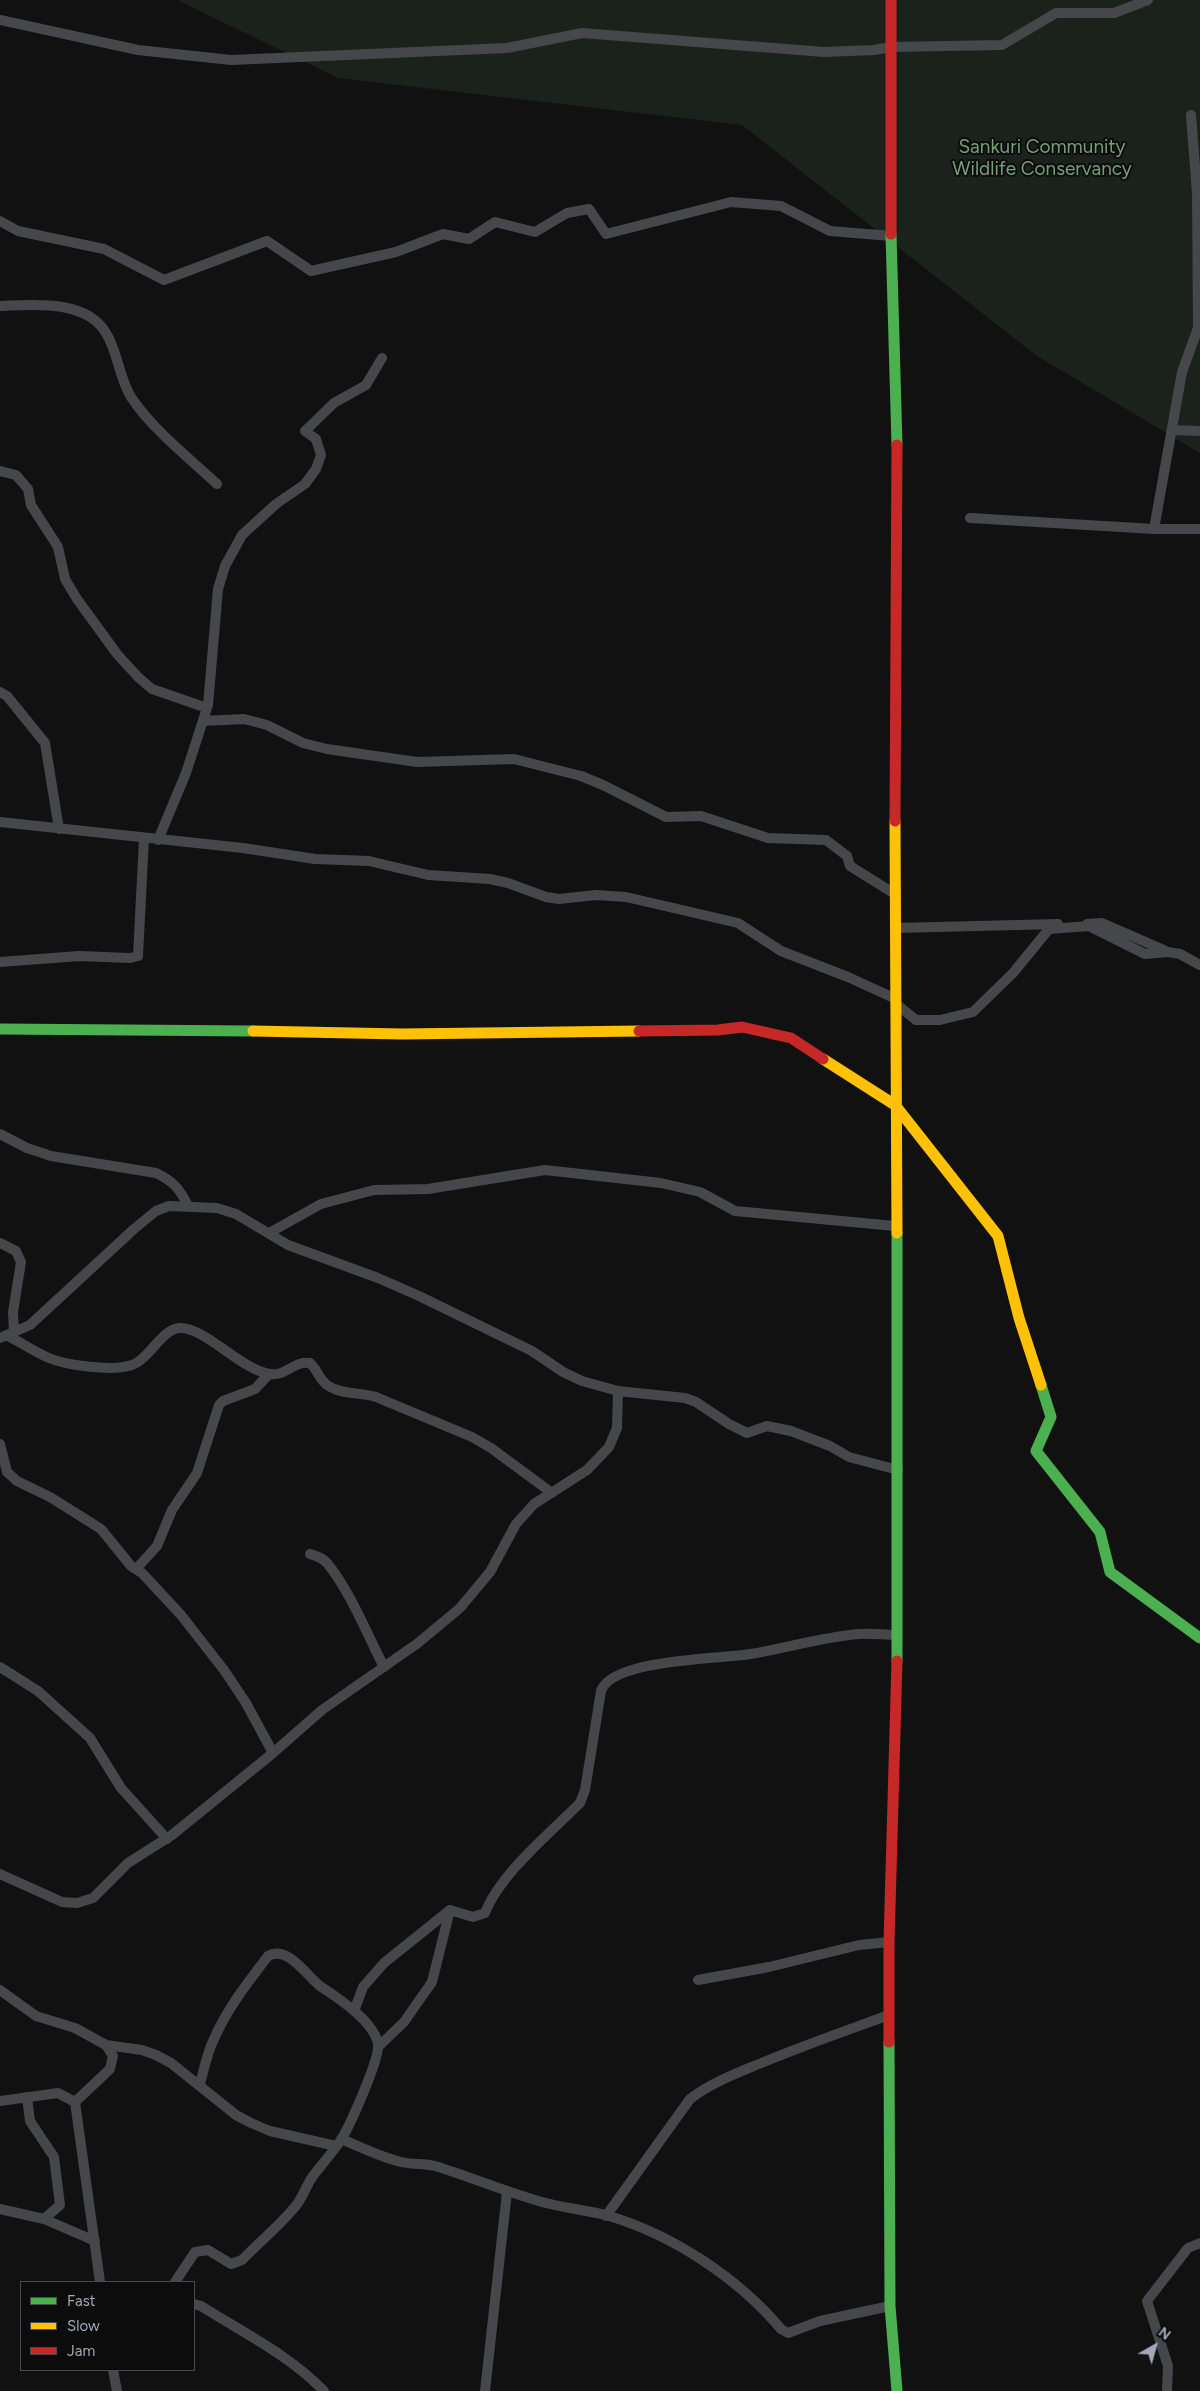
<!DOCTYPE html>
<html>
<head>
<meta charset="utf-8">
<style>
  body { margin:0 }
  #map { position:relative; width:1200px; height:2391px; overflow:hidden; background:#111112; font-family:Figtree,sans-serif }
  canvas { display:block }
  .legend { position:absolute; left:20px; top:2281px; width:175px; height:90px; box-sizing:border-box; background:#0c0c0d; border:1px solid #484a50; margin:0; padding:6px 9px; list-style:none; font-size:15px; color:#a1a7b4 }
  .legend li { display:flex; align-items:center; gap:10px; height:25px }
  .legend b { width:25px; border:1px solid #484a50 }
  .north { position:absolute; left:1130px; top:2321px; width:50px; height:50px; -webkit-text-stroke:4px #0c0c0d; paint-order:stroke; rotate:38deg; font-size:14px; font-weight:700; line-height:20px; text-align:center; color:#a1a7b4 }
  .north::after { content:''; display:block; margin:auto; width:18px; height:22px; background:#a1a7b4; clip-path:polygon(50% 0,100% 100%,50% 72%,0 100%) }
</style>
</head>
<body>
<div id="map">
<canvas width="1200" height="2391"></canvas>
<ul class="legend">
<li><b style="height:6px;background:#4caf50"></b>Fast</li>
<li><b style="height:6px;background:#ffc107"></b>Slow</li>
<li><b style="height:6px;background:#c62828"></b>Jam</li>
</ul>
<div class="north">N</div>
</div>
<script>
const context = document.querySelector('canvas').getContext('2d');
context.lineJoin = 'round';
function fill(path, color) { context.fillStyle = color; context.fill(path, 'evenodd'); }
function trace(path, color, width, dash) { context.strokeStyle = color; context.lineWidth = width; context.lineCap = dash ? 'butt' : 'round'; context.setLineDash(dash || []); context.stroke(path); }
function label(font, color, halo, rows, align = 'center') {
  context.font = font + ' Figtree,sans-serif'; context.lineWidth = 4; context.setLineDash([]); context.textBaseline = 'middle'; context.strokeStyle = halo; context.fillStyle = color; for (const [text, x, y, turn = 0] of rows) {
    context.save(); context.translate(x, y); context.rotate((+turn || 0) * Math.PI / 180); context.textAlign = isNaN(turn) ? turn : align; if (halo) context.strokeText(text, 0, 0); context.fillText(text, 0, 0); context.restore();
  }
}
fill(new Path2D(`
  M 177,0 L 1200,0 L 1200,453 L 1037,356 L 742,125 L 338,78 Z`), '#1b221c');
trace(new Path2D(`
  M 0,20 L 138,50 L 231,60 L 507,48 L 582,33 L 824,52 L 874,50 L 891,47 L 1002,45 L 1056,13 L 1114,13 L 1148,0
  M 0,221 L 18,231 L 104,249 L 164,280 L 267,241 L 311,271 L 396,252 L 443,234 L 469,239 L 495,222 L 535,232 L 567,213 L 589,209 L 606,234 L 731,202 L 781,206 L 830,231 L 891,236
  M 0,306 C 33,305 86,299 106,333 C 118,352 119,378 131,397 C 151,428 190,459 217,484
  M 1172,430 L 1200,431
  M 0,471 L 16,475 L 28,489 L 31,505 L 58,547 L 65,579 L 77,599 L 117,654 L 138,677 L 152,689 L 207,708
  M 970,518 L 1154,529 L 1200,529
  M 1154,529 L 1182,372 L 1198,328 L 1197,193 L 1191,115
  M 0,692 L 7,696 L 45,743 L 59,829
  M 203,721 L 244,719 L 267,725 L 303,743 L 327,749 L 417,762 L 514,759 L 581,776 L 603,785 L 666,817 L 701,816 L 768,838 L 826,840 L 847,856 L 850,866 L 895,894
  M 0,822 L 243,848 L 315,859 L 369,861 L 428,875 L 490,879 L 508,883 L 546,897 L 559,899 L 596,895 L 626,897 L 738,923 L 781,951 L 848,977 L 896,999
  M 158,840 L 186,773 L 208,705 L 218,589 L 225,566 L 242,535 L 276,504 L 305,484 L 316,469 L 321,455 L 316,439 L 305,431 L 334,403 L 366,385 L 382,358
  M 1087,924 L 1102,923 L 1164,950
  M 896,928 L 1058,924
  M 0,962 L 79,956 L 130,958 L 138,956 L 144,838
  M 896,1004 L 916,1020 L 940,1020 L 973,1012 L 1013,973 L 1049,929 L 1089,926 L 1145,954 L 1168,952 L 1180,954 L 1200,965
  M 0,1134 L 27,1148 L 51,1156 L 156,1173 C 173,1181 180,1189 188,1206
  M 269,1233 L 321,1204 L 374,1190 L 428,1189 L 545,1170 L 661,1183 L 700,1192 L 735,1211 L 895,1226
  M 0,1243 L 16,1251 L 21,1262 L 13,1312 L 14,1333
  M 8,1336 C 22,1343 35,1352 49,1358 C 65,1365 110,1371 128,1366 C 134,1365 140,1361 144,1357 C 154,1348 166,1329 179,1328 C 206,1327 239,1369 270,1374 C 285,1377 295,1360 310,1363 C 317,1369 319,1379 327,1385 C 341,1395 360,1392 376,1397 L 472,1437 L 491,1448 L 552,1493
  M 0,1338 L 30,1325 L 134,1229 L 156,1211 L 169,1206 L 217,1208 L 236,1214 L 288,1245 L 378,1278 L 419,1296 L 532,1351 L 563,1372 L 582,1381 L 618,1391 L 685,1398 L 696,1402 L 729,1424 L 747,1433 L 767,1426 L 791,1431 L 830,1446 L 849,1457 L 898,1470
  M 0,1444 L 7,1472 L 17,1481 L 50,1497 L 101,1529 L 131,1566 L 142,1573 L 181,1615 L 224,1670 L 246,1703 L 273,1753
  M 310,1554 C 316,1556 322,1557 327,1563 C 350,1591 367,1634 384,1667
  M 136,1569 L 157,1546 L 172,1510 L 197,1473 L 219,1405 L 223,1401 L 255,1389 L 269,1374
  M 0,1667 L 38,1691 L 90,1738 L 121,1788 L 167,1839
  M 0,1874 L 62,1902 L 77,1903 L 93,1898 L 128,1863 L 172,1835 L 273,1753 L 322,1710 L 418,1643 L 460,1608 L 490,1572 L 516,1524 L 534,1504 L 587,1470 L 609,1447 L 617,1428 L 618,1391
  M 450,1910 L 473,1917 L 485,1913 C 500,1874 550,1833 580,1803 L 585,1790 L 601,1691 C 612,1659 720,1659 751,1654 C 787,1648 822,1637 859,1634 C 871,1633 884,1635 897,1635
  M 698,1980 L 769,1967 L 859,1945 L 889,1942
  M 0,1990 L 36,2016 L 75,2028 L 106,2045 L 142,2050 L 156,2055 L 171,2063 L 236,2115 L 251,2123 L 270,2131 L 336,2146
  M 354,2011 L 363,1987 L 384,1963 L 450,1910
  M 378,2047 L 404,2022 L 432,1982 L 450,1910
  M 27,2097 L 30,2121 L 54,2157 L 60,2205 L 44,2219
  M 0,2101 L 58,2093 L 75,2102 L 100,2282
  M 75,2102 L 110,2069 L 113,2056 L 106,2045
  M 341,2139 C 361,2147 380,2157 401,2162 C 412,2165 424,2163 435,2166 C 471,2177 506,2192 542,2202 C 564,2208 587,2210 609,2216 C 673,2235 738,2278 781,2329 L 788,2333 L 820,2321 L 890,2306
  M 0,2209 L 44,2219 L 95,2241
  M 606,2216 L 690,2099 C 711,2083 735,2074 759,2064 C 802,2046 845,2031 889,2015
  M 175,2282 L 195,2252 L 208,2250 L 231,2264 L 242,2260 C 259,2242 284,2222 298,2203 C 304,2194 307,2184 313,2176 C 322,2164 332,2153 341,2140 C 350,2125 380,2059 378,2044 C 374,2021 338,1998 320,1986 C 306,1975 288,1945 268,1956 C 248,1982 227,2009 214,2039 C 207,2053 204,2069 200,2084
  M 194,2304 L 201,2306 C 244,2333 289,2355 324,2391
  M 113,2370 L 117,2391
  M 485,2391 L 507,2192
  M 1167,2391 L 1168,2366 L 1147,2301 L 1188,2248 L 1200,2243`), '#46474b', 10);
trace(new Path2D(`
  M 891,234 L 897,445
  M 0,1029 L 253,1031
  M 897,1233 L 897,1661
  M 1041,1385 L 1051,1417 L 1036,1451 L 1100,1532 L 1110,1572 L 1200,1638
  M 889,2042 L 890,2306 L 897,2391`), '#4caf50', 11);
trace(new Path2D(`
  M 895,821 L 897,1233
  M 253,1031 L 402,1034 L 639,1031
  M 823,1059 L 895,1105 L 998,1236 L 1019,1318 L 1041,1385`), '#ffc107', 11);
trace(new Path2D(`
  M 891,0 L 891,234
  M 895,821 L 897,445
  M 639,1031 L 718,1030 L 742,1027 L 791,1038 L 823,1059
  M 889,2042 L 889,1942 L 897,1661`), '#c62828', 11);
label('19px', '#77a079', '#0c0c0d', [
  ["Sankuri Community",1042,147],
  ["Wildlife Conservancy",1042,169]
]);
</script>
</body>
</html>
